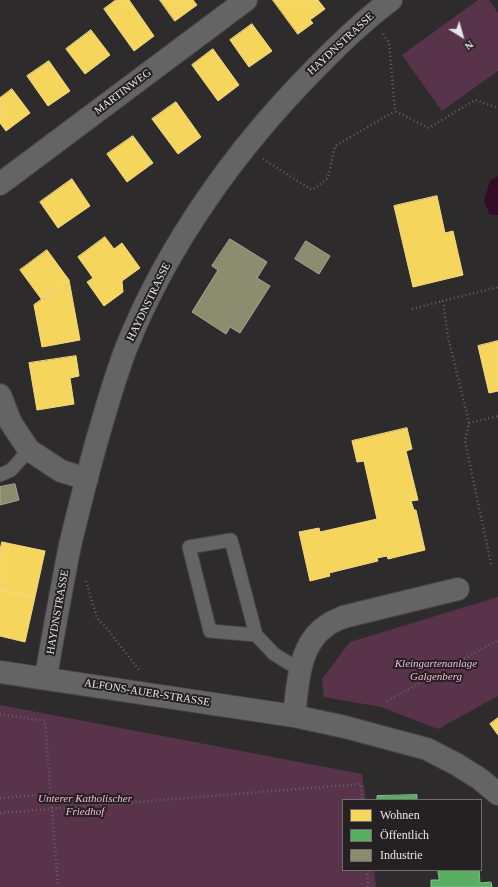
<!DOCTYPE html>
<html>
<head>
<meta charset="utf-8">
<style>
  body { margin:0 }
  #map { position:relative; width:498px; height:887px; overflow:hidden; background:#2e2b2d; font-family:Georgia,serif }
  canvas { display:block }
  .legend { position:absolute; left:342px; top:799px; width:140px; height:72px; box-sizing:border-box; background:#252123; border:1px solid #736f71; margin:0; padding:5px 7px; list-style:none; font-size:12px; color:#e8e5e7 }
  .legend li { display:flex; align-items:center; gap:8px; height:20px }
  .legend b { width:20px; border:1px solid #736f71 }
  .north { position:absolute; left:442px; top:16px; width:40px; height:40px; -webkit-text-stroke:3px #252123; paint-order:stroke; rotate:143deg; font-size:11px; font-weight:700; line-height:16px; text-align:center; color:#e8e5e7 }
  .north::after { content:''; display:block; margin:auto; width:14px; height:18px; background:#e8e5e7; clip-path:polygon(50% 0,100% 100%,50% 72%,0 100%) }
</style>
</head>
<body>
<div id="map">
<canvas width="498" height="887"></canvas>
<ul class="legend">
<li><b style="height:11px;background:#f6d55c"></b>Wohnen</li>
<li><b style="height:11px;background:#5aae61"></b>Öffentlich</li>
<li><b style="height:11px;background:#8c8c6e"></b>Industrie</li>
</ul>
<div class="north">N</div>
</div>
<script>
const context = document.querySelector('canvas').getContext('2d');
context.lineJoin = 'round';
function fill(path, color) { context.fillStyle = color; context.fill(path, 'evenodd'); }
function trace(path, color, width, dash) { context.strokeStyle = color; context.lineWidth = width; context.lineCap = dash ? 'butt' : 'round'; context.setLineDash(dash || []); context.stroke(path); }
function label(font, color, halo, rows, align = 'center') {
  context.font = font + ' Georgia,serif'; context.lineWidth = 4; context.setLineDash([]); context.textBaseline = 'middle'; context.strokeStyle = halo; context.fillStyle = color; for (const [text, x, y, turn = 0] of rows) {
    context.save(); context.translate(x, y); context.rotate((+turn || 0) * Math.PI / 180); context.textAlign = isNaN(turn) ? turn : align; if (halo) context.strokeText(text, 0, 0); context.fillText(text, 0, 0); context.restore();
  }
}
fill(new Path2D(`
  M 478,0 L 489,0 L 498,13 L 498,71 L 442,111 L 402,55 Z
  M 498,597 L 498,696 L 438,729 L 381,707 L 324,697 L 322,679 L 350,642 Z
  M 0,705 L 362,774 L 366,800 L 343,800 L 343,870 L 374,870 L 376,887 L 0,887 Z`), '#59334a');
fill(new Path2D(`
  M 498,176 L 498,215 L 490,215 L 484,201 L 490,181 Z`), '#330b26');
const homes = new Path2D(`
  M 116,0 L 129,0 L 154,36 L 134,51 L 104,9 Z
  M 160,0 L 193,0 L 197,5 L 175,21 Z
  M 273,0 L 318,0 L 325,9 L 310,20 L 313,23 L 298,34 Z
  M 252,24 L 272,51 L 249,67 L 230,40 Z
  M 91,30 L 110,55 L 85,74 L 66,49 Z
  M 213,49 L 239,85 L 218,101 L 192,65 Z
  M 49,61 L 70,91 L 48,106 L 27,76 Z
  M 12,89 L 30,113 L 6,131 L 0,123 L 0,98 Z
  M 176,102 L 201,137 L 178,154 L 152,119 Z
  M 133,136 L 153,163 L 127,182 L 107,154 Z
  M 72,179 L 90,206 L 58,228 L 40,202 Z
  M 437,196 L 445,233 L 453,231 L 463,275 L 413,287 L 394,206 Z
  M 105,237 L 114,249 L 122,243 L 140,268 L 122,281 L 123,292 L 104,306 L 87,282 L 93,278 L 78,257 Z
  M 47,250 L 69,280 L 42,300 L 20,270 Z
  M 69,280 L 80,340 L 42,347 L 34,305 Z
  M 498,341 L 498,391 L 489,393 L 478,346 Z
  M 76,356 L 79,376 L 70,378 L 74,404 L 37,410 L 29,363 Z
  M 407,428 L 412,449 L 406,451 L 418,500 L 411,501 L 414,510 L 416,510 L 425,550 L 388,559 L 387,556 L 377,558 L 378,561 L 329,573 L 330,576 L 310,581 L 299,532 L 319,528 L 320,532 L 377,519 L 364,461 L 357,462 L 352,441 Z
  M 2,542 L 45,551 L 35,597 L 0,590 L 0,551 Z
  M 0,590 L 35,597 L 25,642 L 0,636 Z
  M 498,718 L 498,735 L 490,724 Z`);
fill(homes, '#f6d55c');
trace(homes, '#f2da86', 1);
const public = new Path2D(`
  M 417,795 L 417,800 L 377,800 L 377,796 Z
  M 438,870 L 479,870 L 480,883 L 491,882 L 492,887 L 431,887 L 431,880 L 439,880 Z`);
fill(public, '#5aae61');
trace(public, '#85be89', 1);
const industry = new Path2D(`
  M 230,239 L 267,262 L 257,278 L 270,286 L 240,333 L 230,327 L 226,334 L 192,312 L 218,270 L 212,266 Z
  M 306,241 L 330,256 L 319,274 L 295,259 Z
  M 15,484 L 19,500 L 0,505 L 0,487 Z`);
fill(industry, '#8c8c6e');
trace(industry, '#a8a792', 1);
const service = new Path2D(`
  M 0,475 L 11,470 L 29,450
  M 256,635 L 210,631 L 189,547 L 231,540 L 256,635 L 274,654 L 300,670`);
const minor = new Path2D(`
  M 0,184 L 246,0
  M 0,395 L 11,423 L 29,450 L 61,471 L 87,479
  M 0,672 L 294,716 L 345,727 L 427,749 L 456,764 L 480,779 L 498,794
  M 46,677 C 53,635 61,592 69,550 C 77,515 86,481 95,447 C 105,413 114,379 127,346 C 168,244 236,149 313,71 C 338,45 363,21 391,0
  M 294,716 C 298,685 298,645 326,626 C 331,622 337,620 343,617 L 458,589`);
trace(service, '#474647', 15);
trace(minor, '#474647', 24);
trace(new Path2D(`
  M 383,34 L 389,42 L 395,111 L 429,128 L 475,100 L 498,108
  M 263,159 L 312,190 L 328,178 L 335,146 L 395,111
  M 412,309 L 443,301
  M 469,423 L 448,337 L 443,301 L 498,287
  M 491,564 L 465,441 L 469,423 L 498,416
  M 86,581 L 97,618 L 109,631 L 139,670
  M 387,701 L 498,640
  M 0,714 L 45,721 L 58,887
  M 0,798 L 51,794
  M 0,813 L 361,784 L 362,800
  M 367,870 L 368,887`), '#636163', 2.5, [1, 3]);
trace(service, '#656464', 13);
trace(minor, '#656464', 22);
label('11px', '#e8e5e7', '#252123', [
  ["HAYDNSTRASSE",341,44,-43],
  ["MARTINWEG",123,92,-37],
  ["HAYDNSTRASSE",149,302,-64],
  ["HAYDNSTRASSE",58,612,-80],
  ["ALFONS-AUER-STRASSE",147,693,9]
]);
label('italic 11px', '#f8b8dc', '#252123', [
  ["Kleingartenanlage",436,664],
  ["Galgenberg",436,677],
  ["Unterer Katholischer",85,799],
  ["Friedhof",85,812]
]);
</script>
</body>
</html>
